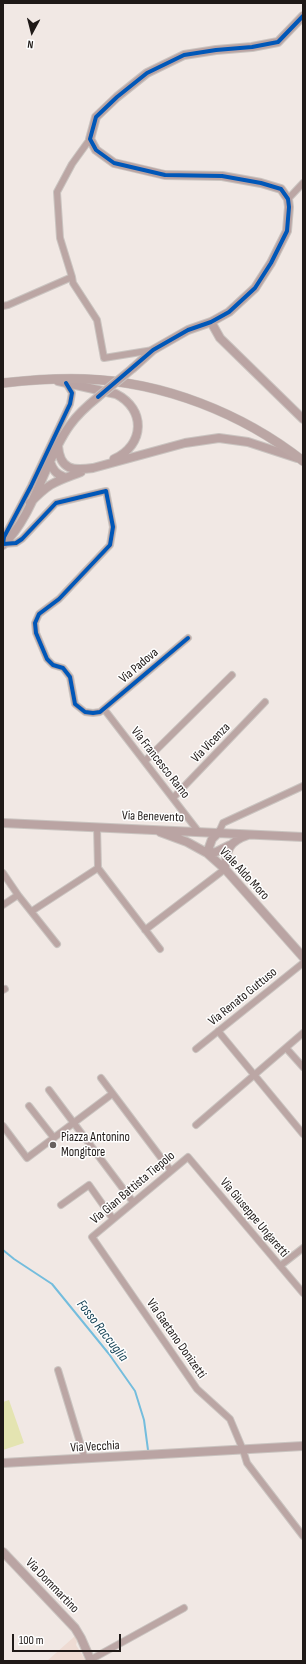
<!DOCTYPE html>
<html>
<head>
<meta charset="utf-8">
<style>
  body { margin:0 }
  #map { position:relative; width:306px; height:1664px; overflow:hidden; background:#f1e8e4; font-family:"Sofia Sans Condensed",sans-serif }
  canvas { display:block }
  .frame { position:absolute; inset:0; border:4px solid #1f1917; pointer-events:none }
  .north { position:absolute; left:12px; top:12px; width:40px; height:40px; -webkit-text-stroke:3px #fff; paint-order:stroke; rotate:187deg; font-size:11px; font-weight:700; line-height:16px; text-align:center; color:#1f1917 }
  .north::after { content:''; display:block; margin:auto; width:14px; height:18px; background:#1f1917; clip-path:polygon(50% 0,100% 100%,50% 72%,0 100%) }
  .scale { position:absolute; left:12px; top:1634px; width:109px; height:18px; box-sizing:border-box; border:2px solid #1f1917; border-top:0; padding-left:5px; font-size:12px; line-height:14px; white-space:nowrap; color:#1f1917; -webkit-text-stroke:3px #fff; paint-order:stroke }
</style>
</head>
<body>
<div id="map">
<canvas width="306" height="1664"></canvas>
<div class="frame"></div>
<div class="north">N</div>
<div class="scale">100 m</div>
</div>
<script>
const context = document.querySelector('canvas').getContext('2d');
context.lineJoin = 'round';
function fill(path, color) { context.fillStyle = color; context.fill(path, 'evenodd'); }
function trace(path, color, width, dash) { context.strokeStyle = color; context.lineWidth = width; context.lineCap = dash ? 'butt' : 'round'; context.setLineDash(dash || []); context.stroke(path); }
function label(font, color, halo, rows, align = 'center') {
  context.font = font + ' "Sofia Sans Condensed",sans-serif'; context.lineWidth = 3; context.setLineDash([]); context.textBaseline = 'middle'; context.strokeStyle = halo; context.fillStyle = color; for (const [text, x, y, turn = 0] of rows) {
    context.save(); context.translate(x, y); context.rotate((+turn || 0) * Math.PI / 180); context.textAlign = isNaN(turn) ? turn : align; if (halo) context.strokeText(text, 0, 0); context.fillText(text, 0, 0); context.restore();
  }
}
fill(new Path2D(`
  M 75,1636 L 77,1641 L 76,1645 L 86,1661 L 47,1661 Z`), '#eedbd3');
fill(new Path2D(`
  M 9,1400 L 24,1443 L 3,1450 L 3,1402 Z`), '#e4e4b1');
trace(new Path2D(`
  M 3,1250 L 14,1259 L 52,1284 L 109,1354 L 135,1391 L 144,1420 L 148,1450`), '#74bddd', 2);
const street = new Path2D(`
  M 90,139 L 72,164 L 57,192 L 60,238 L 72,277 L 73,283 L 97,320 L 104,358 L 153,350
  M 288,199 L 303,183
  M 3,306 L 8,305 L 72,277
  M 66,383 L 72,393 L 70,404 L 31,486 L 4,537 L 3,544 L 16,543 L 22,539 L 56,503 L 106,491 L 113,527 L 110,545 L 59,599 L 39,614 L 35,623 L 36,633 L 47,659 L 53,665 L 63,668 L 70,677 L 75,704 L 85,712 L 93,713 L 100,712 L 188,638
  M 104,709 L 198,831
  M 145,761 L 232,675
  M 173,798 L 265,702
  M 97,827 L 98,868 L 160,949
  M 219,832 L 223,823 L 303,786
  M 3,873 L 18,895 L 57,944
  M 3,905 L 18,895
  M 32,911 L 98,868
  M 145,930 L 225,869
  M 3,990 L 5,989
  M 218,1031 L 303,1134
  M 286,1048 L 303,1067
  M 196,1049 L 303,963
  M 101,1078 L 171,1171
  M 49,1090 L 133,1202
  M 29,1106 L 54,1138
  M 196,1125 L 303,1033
  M 3,1126 L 27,1158 L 112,1094
  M 61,1205 L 89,1185 L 113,1219
  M 280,1266 L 303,1248
  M 303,1293 L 188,1157 L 92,1237 L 197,1389 L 230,1419 L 243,1450 L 247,1463 L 303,1536
  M 58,1370 L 85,1459
  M 90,1660 L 184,1608`);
const secondary = new Path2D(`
  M 211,322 L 220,338 L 303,419
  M 133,368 L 153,350 L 188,330 L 211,322 L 229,312 L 255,288 L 271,263 L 287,231 L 289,207 L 288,199 L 281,189 L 261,183 L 222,176 L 165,175 L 114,163 L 96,150 L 90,139 L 96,117 L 117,97 L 147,73 L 184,55 L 216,50 L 252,47 L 278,42 L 303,16
  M 58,381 L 116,394 C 146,409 145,445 114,459
  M 58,446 C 60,470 73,471 93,468 L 185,443 L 219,438 L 248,442 L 297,458
  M 50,462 C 53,470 56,474 64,477
  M 30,503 C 50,482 55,482 81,472
  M 3,545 C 34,516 45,459 70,425 C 78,414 88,405 98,397
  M 3,823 L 303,837
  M 160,832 L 187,842 L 207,853 L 225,869 L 303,957
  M 219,832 L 212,839 L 207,853 L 216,852 L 230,845
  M 225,869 C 226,850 229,841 248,835
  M 3,1463 L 303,1446
  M 3,1552 L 75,1628 L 81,1638 L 91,1661`);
const primary = new Path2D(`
  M 3,383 C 30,380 57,378 85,379 C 163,382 242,413 303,461`);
trace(street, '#cac4c0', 8);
trace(secondary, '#cac4c0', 10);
trace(primary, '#cac4c0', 10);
trace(street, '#bba6a4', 6);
trace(secondary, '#baa4a3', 8);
trace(primary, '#bba6a4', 9);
const secondaryBridge = new Path2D(`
  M 98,397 L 133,368`);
trace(secondaryBridge, '#cac4c0', 10, []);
trace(secondaryBridge, '#baa4a3', 8);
trace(new Path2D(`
  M 66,383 L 72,393 L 70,404 L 31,486 L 4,537 L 3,544 L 16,543 L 22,539 L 56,503 L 106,491 L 113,527 L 110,545 L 59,599 L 39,614 L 35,623 L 36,633 L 47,659 L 53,665 L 63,668 L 70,677 L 75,704 L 85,712 L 93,713 L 100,712 L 188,638
  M 98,397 L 153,350 L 188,330 L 211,322 L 229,312 L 255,288 L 271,263 L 287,231 L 289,207 L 288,199 L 281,189 L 261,183 L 222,176 L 165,175 L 114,163 L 96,150 L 90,139 L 96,117 L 117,97 L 147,73 L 184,55 L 216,50 L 252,47 L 278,42 L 303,16`), '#0057b8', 4);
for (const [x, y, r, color] of [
  [53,1145,4,"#68615f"]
]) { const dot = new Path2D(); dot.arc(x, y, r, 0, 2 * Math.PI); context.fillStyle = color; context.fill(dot); trace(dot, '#fff', 1.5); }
label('13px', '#1f1917', '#fff', [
  ["Via Padova",139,666,-40],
  ["Via Vicenza",211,743,-46],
  ["Via Francesco Ramo",160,763,52],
  ["Via Benevento",153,817,2],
  ["Viale Aldo Moro",244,874,47],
  ["Via Renato Guttuso",243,997,-39],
  ["Via Gian Battista Tiepolo",133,1188,-40],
  ["Via Giuseppe Ungaretti",254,1218,50],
  ["Via Gaetano Donizetti",176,1339,55],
  ["Via Vecchia",95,1447,-3],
  ["Via Dommartino",52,1586,46]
]);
label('13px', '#1f1917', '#fff', [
  ["Piazza Antonino",61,1138],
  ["Mongitore",61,1153]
], 'left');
label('italic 14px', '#103e52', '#fff', [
  ["Fosso Raccuglia",102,1331,52]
]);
</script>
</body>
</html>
